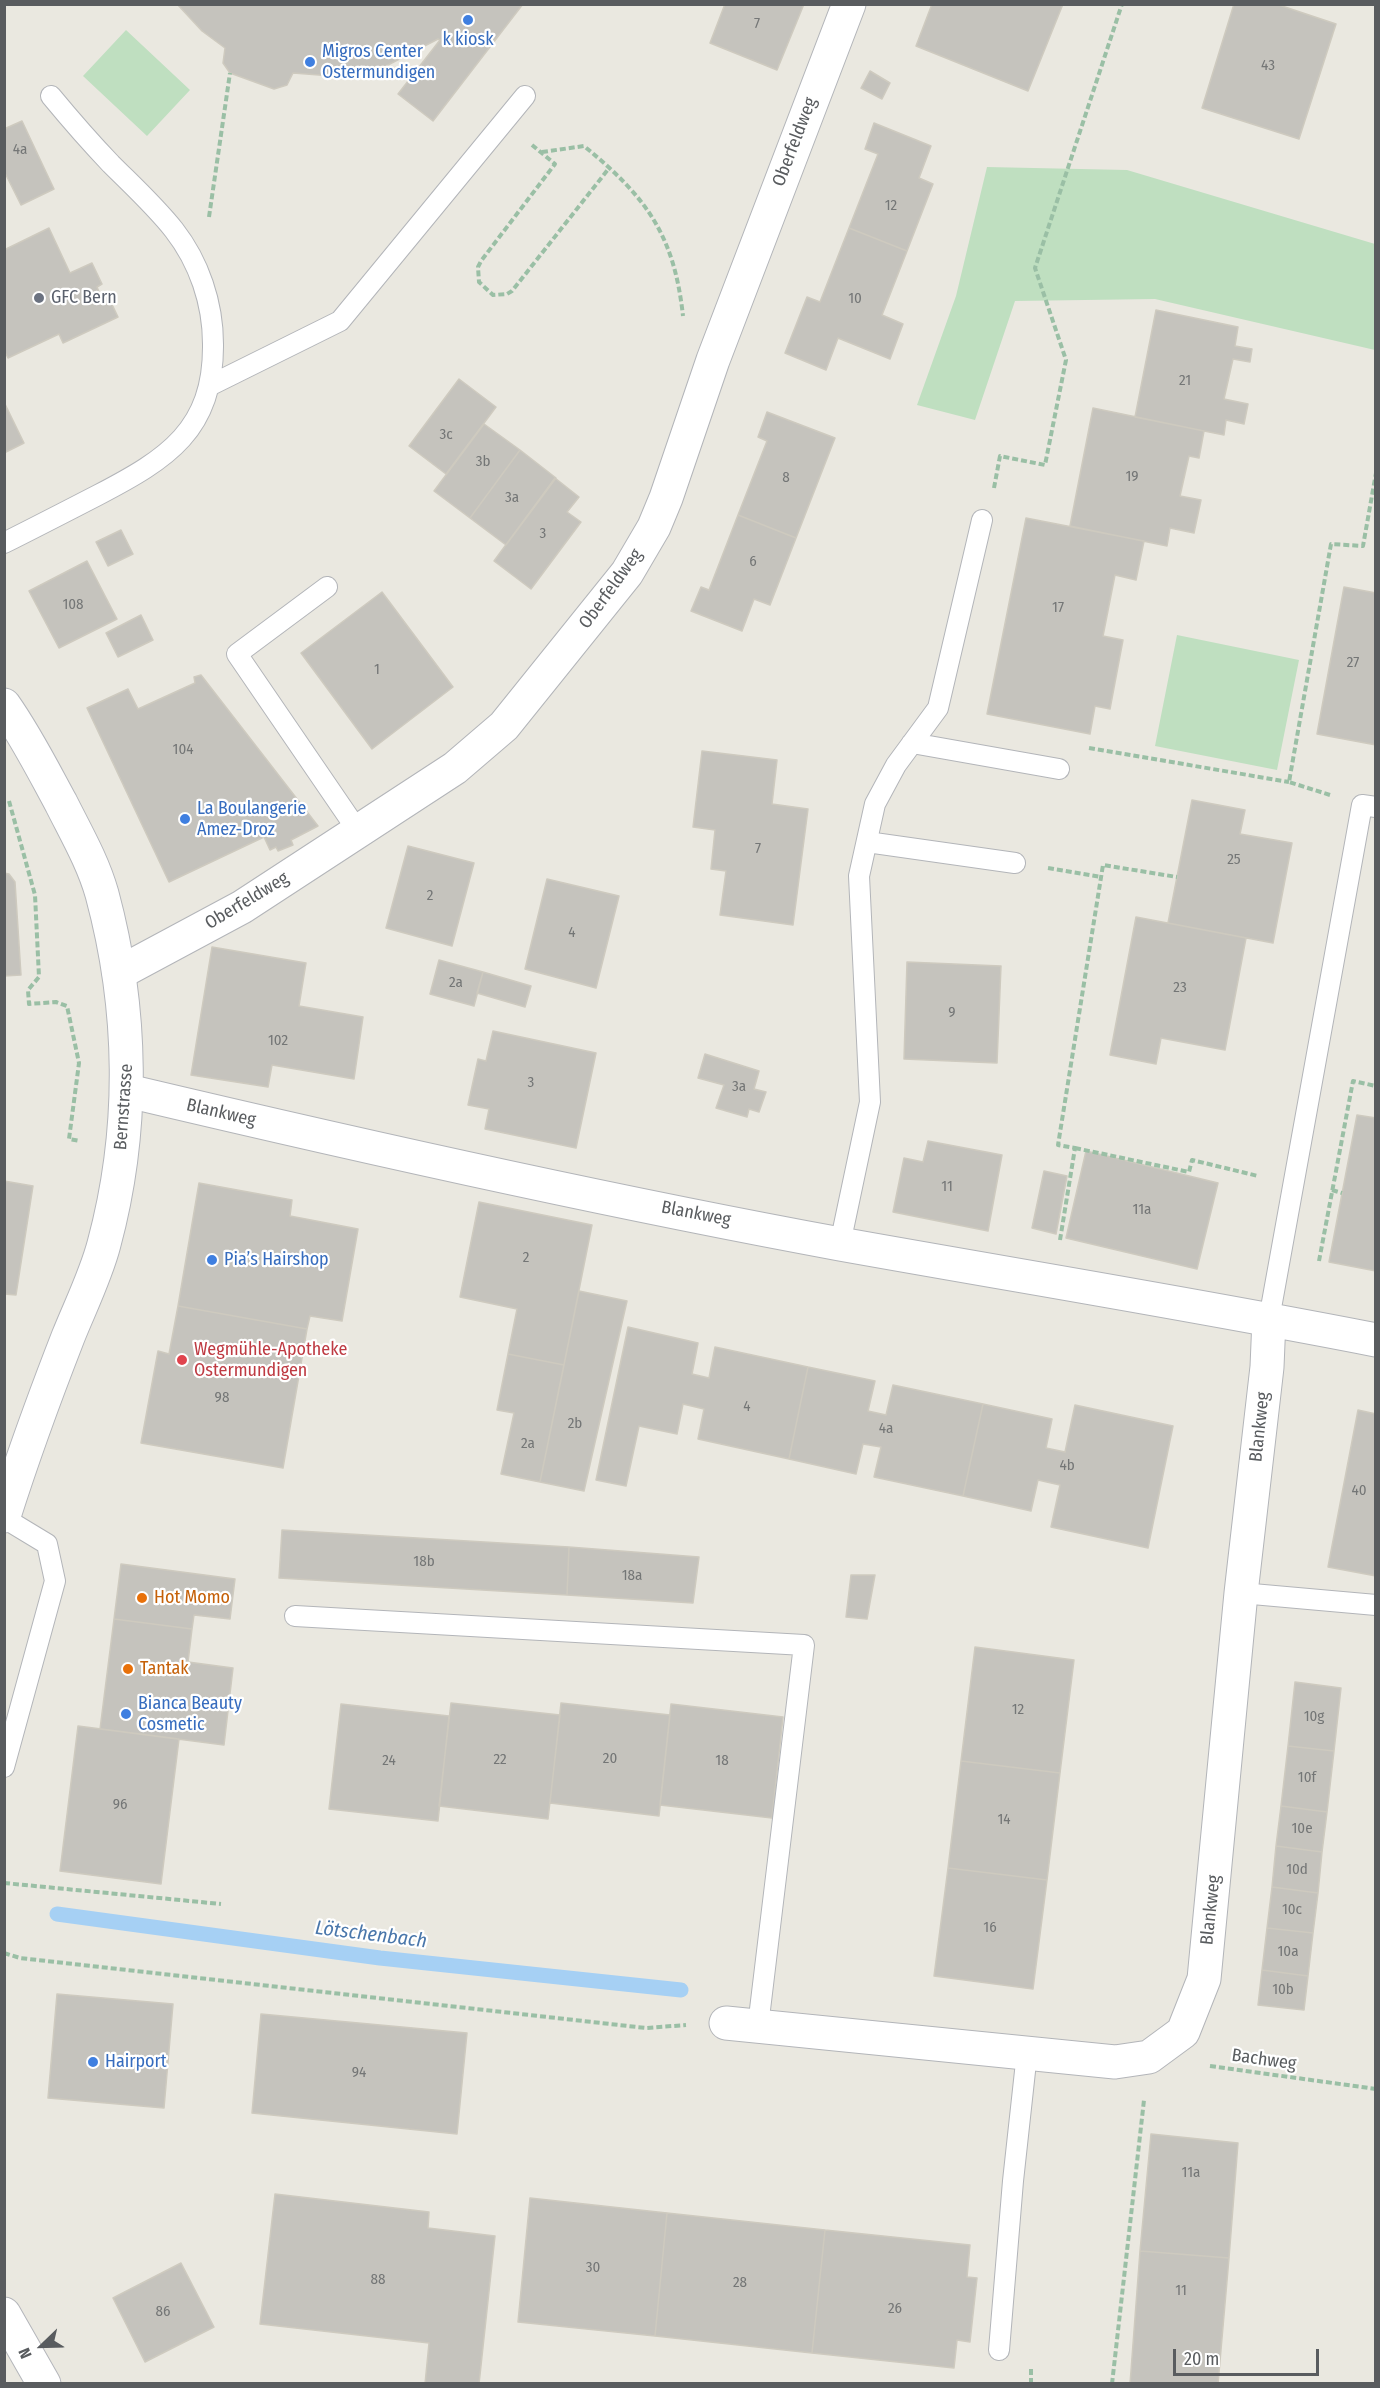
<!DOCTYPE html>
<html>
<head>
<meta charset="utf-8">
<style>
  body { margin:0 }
  #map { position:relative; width:1380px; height:2388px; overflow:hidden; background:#eae8e0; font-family:"Fira Sans Condensed",sans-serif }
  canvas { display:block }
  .frame { position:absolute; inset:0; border:6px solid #595c5f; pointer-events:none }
  .north { position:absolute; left:12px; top:2316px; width:60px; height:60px; -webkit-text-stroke:4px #fff; paint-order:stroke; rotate:247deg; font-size:16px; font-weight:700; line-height:24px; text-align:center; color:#595c5f }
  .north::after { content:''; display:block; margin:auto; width:21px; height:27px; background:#595c5f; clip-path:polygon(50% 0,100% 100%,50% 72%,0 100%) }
  .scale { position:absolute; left:1173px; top:2349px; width:146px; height:27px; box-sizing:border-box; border:3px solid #595c5f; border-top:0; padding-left:8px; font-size:18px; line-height:21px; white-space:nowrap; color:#595c5f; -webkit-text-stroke:4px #fff; paint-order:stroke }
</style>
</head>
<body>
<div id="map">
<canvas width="1380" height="2388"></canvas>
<div class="frame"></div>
<div class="north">N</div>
<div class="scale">20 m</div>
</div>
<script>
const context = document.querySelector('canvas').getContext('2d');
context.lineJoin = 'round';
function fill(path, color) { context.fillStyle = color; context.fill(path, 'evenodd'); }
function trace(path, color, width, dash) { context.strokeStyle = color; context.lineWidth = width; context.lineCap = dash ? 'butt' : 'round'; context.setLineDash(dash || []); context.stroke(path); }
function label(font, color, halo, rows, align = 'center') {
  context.font = font + ' "Fira Sans Condensed",sans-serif'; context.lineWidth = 4.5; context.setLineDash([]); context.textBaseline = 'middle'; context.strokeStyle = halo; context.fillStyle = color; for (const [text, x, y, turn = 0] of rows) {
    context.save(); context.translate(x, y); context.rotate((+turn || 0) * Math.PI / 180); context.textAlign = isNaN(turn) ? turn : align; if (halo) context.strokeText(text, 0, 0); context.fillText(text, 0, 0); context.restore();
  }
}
fill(new Path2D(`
  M 126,30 L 190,90 L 147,136 L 83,76 Z
  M 987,167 L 1127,170 L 1375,244 L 1375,350 L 1155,299 L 1015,301 L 975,420 L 917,405 L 956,296 Z
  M 1177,635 L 1299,660 L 1277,770 L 1155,746 Z`), '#bfdfc0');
trace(new Path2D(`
  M 57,1914 L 380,1958 L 681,1990`), '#a6d0f4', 15);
const building = new Path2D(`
  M 177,4 L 523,4 L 433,121 L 398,94 L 440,40 L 438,39 L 386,66 L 332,76 L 293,73 L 287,85 L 274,89 L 230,73 L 223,63 L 225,48 L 202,31 Z
  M 725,4 L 804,4 L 777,70 L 710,43 Z
  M 932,4 L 1063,4 L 1028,91 L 916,46 Z
  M 1234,4 L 1276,4 L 1336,24 L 1299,139 L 1202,108 Z
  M 870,71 L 890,83 L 882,99 L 861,88 Z
  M 22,121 L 54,189 L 21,205 L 4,171 L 4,129 Z
  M 874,123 L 931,146 L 919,178 L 933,184 L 907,251 L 849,228 L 878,154 L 865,149 Z
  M 49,228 L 70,273 L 92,263 L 102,284 L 97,287 L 102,299 L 108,296 L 118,317 L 63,343 L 59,334 L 8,358 L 4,350 L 4,250 Z
  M 849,228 L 907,251 L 882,315 L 903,324 L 890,359 L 838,338 L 826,370 L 785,353 L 807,297 L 820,302 Z
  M 1156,310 L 1238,327 L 1235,346 L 1252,349 L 1250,362 L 1233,359 L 1224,399 L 1248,404 L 1244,424 L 1226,420 L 1224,435 L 1135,417 Z
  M 459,379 L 496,407 L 446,474 L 409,446 Z
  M 4,402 L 24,443 L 4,453 Z
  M 1093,408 L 1204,431 L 1199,458 L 1189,456 L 1180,496 L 1201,500 L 1194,533 L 1170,528 L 1167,546 L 1070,526 Z
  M 767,412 L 835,438 L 796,538 L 738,515 L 767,441 L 758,437 Z
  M 484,424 L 520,450 L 470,518 L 434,491 Z
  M 520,450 L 556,478 L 506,545 L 470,518 Z
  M 555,478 L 579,497 L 567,512 L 581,522 L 531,589 L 494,561 Z
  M 738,515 L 796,538 L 770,605 L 754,599 L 742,631 L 691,611 L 701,587 L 709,590 Z
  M 1026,518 L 1144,541 L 1136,580 L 1115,575 L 1103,636 L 1123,640 L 1110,709 L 1095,706 L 1090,734 L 987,714 Z
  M 121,530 L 133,554 L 108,566 L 96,542 Z
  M 87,561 L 117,619 L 59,648 L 29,591 Z
  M 1344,587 L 1376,593 L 1376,745 L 1317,734 Z
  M 382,592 L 453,687 L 372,749 L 301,653 Z
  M 141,615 L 153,640 L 118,657 L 106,633 Z
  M 201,675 L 318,826 L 291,840 L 293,845 L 278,851 L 276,847 L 270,850 L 264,837 L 169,882 L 87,708 L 128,689 L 138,709 L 195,683 L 194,677 Z
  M 702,751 L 777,760 L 772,804 L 808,809 L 793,925 L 720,915 L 726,871 L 711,869 L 715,830 L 693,827 Z
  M 1192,800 L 1245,810 L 1240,834 L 1292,843 L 1273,943 L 1168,923 Z
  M 408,846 L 474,863 L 452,946 L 386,928 Z
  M 4,873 L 9,874 L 15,882 L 21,975 L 4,976 Z
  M 547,879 L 619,896 L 596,988 L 525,969 Z
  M 1136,917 L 1246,938 L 1225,1050 L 1161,1038 L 1156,1064 L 1110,1055 Z
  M 212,947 L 306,963 L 299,1006 L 363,1017 L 354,1079 L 272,1065 L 268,1087 L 191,1075 Z
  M 439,960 L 483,972 L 474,1006 L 430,994 Z
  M 907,962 L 1001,966 L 997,1063 L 904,1059 Z
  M 483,972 L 531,986 L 525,1007 L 477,993 Z
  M 493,1031 L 596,1053 L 576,1148 L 485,1129 L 489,1109 L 468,1105 L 478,1059 L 486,1061 Z
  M 705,1054 L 759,1071 L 754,1089 L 766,1092 L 759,1112 L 749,1109 L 747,1117 L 716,1108 L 724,1085 L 698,1078 Z
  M 1357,1115 L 1376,1118 L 1376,1271 L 1329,1262 Z
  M 928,1141 L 1002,1155 L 988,1231 L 893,1212 L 904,1158 L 923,1162 Z
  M 1086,1151 L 1218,1183 L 1197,1269 L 1066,1238 Z
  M 1044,1171 L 1067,1176 L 1056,1234 L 1032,1228 Z
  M 4,1181 L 33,1186 L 16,1295 L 4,1294 Z
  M 199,1183 L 292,1200 L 290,1216 L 358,1229 L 342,1321 L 310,1316 L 307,1329 L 178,1306 Z
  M 479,1202 L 592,1225 L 564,1365 L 508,1354 L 517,1309 L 460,1297 Z
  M 579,1291 L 627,1301 L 584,1491 L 540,1482 Z
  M 178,1306 L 307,1329 L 283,1468 L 141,1443 L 158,1351 L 169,1354 Z
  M 628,1327 L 698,1343 L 692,1374 L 709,1378 L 715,1347 L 808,1367 L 789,1459 L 698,1439 L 704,1409 L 683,1404 L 677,1434 L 639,1426 L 626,1486 L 596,1480 Z
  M 508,1354 L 564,1365 L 540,1482 L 501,1474 L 514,1413 L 497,1410 Z
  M 808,1367 L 875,1381 L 868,1411 L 886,1415 L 893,1385 L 983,1404 L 963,1496 L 874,1477 L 881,1447 L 863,1444 L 856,1474 L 789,1459 Z
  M 983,1404 L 1052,1419 L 1046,1448 L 1065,1452 L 1075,1405 L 1173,1426 L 1148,1548 L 1051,1527 L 1060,1485 L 1038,1480 L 1031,1511 L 963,1496 Z
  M 1358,1410 L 1376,1414 L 1376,1576 L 1328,1567 Z
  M 282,1530 L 569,1547 L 567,1595 L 279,1578 Z
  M 569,1547 L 699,1557 L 693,1603 L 567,1595 Z
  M 121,1564 L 235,1579 L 230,1619 L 194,1615 L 192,1629 L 114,1619 Z
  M 851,1575 L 875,1575 L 867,1619 L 846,1617 Z
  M 114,1619 L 192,1629 L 188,1662 L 233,1668 L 224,1745 L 100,1729 Z
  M 975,1647 L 1074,1660 L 1060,1773 L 961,1761 Z
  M 1295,1682 L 1341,1688 L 1334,1751 L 1288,1746 Z
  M 451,1703 L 560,1715 L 548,1819 L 439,1806 Z
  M 561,1703 L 670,1715 L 659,1816 L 550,1803 Z
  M 341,1704 L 449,1716 L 438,1821 L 329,1809 Z
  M 671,1704 L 783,1717 L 772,1818 L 660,1805 Z
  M 78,1726 L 179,1739 L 161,1884 L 60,1871 Z
  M 1288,1746 L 1334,1751 L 1327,1812 L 1281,1806 Z
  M 961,1761 L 1060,1773 L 1047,1880 L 948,1868 Z
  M 1281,1806 L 1327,1812 L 1322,1852 L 1276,1846 Z
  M 1276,1846 L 1322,1852 L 1318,1893 L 1272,1887 Z
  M 948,1868 L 1047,1880 L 1033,1989 L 934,1976 Z
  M 1272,1887 L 1318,1893 L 1313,1933 L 1267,1928 Z
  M 1267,1928 L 1313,1933 L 1308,1976 L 1262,1970 Z
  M 1262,1970 L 1308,1976 L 1304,2010 L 1258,2005 Z
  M 57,1994 L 173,2004 L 164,2108 L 48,2098 Z
  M 261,2014 L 467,2033 L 457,2134 L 252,2113 Z
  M 1151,2134 L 1238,2143 L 1229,2258 L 1140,2251 Z
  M 275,2194 L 429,2212 L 428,2228 L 495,2236 L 479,2384 L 425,2384 L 429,2343 L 260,2324 Z
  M 530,2198 L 667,2213 L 655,2336 L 518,2322 Z
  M 667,2213 L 825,2230 L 812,2353 L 655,2336 Z
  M 825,2230 L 970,2245 L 967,2277 L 977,2278 L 970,2342 L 957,2340 L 954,2368 L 812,2353 Z
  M 1140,2251 L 1229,2258 L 1218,2384 L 1130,2384 Z
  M 181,2263 L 214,2327 L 145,2362 L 113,2298 Z`);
fill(building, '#c5c3bd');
trace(building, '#cecabf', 1.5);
const lane = new Path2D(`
  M 209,386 L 340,321 L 525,96
  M 4,543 C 36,527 67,511 98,495 C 167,459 214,430 213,344 C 213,303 199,262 174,230 C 155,206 132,185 111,164 C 90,142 70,119 51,96
  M 327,587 L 237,654 L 358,831
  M 912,743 L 1059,769
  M 867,842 L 1015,863
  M 840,1244 L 870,1102 L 859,876 L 875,804 L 896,765 L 938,708 L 982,520
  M 1269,1319 L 1362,805 L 1376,807
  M 4,1518 L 47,1544 L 55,1581 L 4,1767
  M 1241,1593 L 1376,1605
  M 295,1616 L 804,1645 L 758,2026
  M 999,2350 L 1013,2181 L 1027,2053`);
const street = new Path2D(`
  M 119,973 L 242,907 L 455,768 L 504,726 L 627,573 L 654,527 L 666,498 L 713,360 L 849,4
  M 128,1091 C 364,1147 601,1200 840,1244 C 1019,1276 1198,1305 1376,1340
  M 726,2023 L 1115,2062 L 1149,2057 L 1183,2032 L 1204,1979 L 1241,1593 L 1267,1367 L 1269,1319`);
const secondary = new Path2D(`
  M 4,705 C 26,736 43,770 61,803 C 76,833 93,862 102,894 C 133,1009 135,1129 104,1244 C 96,1275 80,1307 68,1337 C 45,1396 23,1456 4,1516
  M 4,2314 L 44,2384`);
trace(lane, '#b3b5b9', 22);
trace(street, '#b3b5b9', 35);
trace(secondary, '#b4b6bb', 35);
trace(new Path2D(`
  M 532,145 L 555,164 L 481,261 L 478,267 L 479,282 L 493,295 L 507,294 L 512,291 L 610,167
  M 542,152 L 584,146 C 646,197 674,234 683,316
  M 209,217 L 230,73
  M 994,488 L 1000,456 L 1045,465 L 1066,360 L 1035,268 L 1122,4
  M 1089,748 L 1289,782
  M 1330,795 L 1289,782 L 1331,544 L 1363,546 L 1376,473
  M 9,801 L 35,895 L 39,977 L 28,990 L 29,1004 L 56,1002 L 67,1006 L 79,1063 L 69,1139 L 80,1141
  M 1048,868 L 1101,877
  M 1075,1148 L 1189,1172 L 1192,1160 L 1258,1176
  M 1332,1190 L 1342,1193
  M 1060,1240 L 1075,1148 L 1058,1145 L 1103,865 L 1177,877
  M 1319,1261 L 1353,1081 L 1376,1086
  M 4,1883 L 221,1904
  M 4,1953 L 20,1958 L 646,2028 L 686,2025
  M 1210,2066 L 1376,2089
  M 1031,2384 L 1031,2366
  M 1112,2384 L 1144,2100`), '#9abfa5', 4, [6, 3]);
trace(lane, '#fff', 20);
trace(street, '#fff', 33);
trace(secondary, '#fff', 33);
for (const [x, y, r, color] of [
  [468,20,6,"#3f7fe0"],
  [310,62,6,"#3f7fe0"],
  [39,298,6,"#6b7280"],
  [185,819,6,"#3f7fe0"],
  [212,1260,6,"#3f7fe0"],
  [182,1360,6,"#e0444e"],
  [142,1598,6,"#e8710a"],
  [128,1669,6,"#e8710a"],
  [126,1714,6,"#3f7fe0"],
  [93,2062,6,"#3f7fe0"]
]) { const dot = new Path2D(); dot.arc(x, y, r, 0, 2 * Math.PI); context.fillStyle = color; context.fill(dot); trace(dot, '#fff', 2); }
label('15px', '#747676', null, [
  ["7",757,24],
  ["43",1268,66],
  ["4a",20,150],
  ["12",891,206],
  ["10",855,299],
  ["21",1185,381],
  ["3c",446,435],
  ["3b",483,462],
  ["19",1132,477],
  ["8",786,478],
  ["3a",512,498],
  ["3",543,534],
  ["6",753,562],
  ["108",73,605],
  ["17",1058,608],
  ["27",1353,663],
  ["1",377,670],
  ["104",183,750],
  ["7",758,849],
  ["25",1234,860],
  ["2",430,896],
  ["4",572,933],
  ["2a",456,983],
  ["23",1180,988],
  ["9",952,1013],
  ["102",278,1041],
  ["3",531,1083],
  ["3a",739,1087],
  ["11",947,1187],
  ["11a",1142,1210],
  ["2",526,1258],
  ["98",222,1398],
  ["4",747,1407],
  ["2b",575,1424],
  ["4a",886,1429],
  ["2a",528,1444],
  ["4b",1067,1466],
  ["40",1359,1491],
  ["18b",424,1562],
  ["18a",632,1576],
  ["12",1018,1710],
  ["10g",1314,1717],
  ["20",610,1759],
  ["22",500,1760],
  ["24",389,1761],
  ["18",722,1761],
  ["10f",1307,1778],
  ["96",120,1805],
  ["14",1004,1820],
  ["10e",1302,1829],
  ["10d",1297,1870],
  ["10c",1292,1910],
  ["16",990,1928],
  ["10a",1288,1952],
  ["10b",1283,1990],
  ["94",359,2073],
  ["11a",1191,2173],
  ["30",593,2268],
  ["88",378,2280],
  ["28",740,2283],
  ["11",1181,2291],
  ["26",895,2309],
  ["86",163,2312]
]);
label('18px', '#366cbe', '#fff', [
  ["k kiosk",468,40,"center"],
  ["Migros Center",322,52],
  ["Ostermundigen",322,73],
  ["La Boulangerie",197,809],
  ["Amez-Droz",197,830],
  ["Pia’s Hairshop",224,1260],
  ["Bianca Beauty",138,1704],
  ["Cosmetic",138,1725],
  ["Hairport",105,2062]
], 'left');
label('18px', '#595c5f', '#fff', [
  ["Oberfeldweg",795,142,-69],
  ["Oberfeldweg",611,589,-54],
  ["Oberfeldweg",247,901,-31],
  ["Bernstrasse",124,1107,-86],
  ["Blankweg",221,1113,13],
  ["Blankweg",696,1214,11],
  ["Blankweg",1260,1427,-84],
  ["Blankweg",1211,1910,-84],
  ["Bachweg",1264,2060,8]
]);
label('18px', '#5b616d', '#fff', [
  ["GFC Bern",51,298]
], 'left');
label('18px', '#be3a42', '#fff', [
  ["Wegmühle-Apotheke",194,1350],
  ["Ostermundigen",194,1371]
], 'left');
label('18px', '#c56008', '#fff', [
  ["Hot Momo",154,1598],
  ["Tantak",140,1669]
], 'left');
label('italic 20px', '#4a77ab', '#fff', [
  ["Lötschenbach",371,1935,7]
]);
</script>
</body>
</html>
